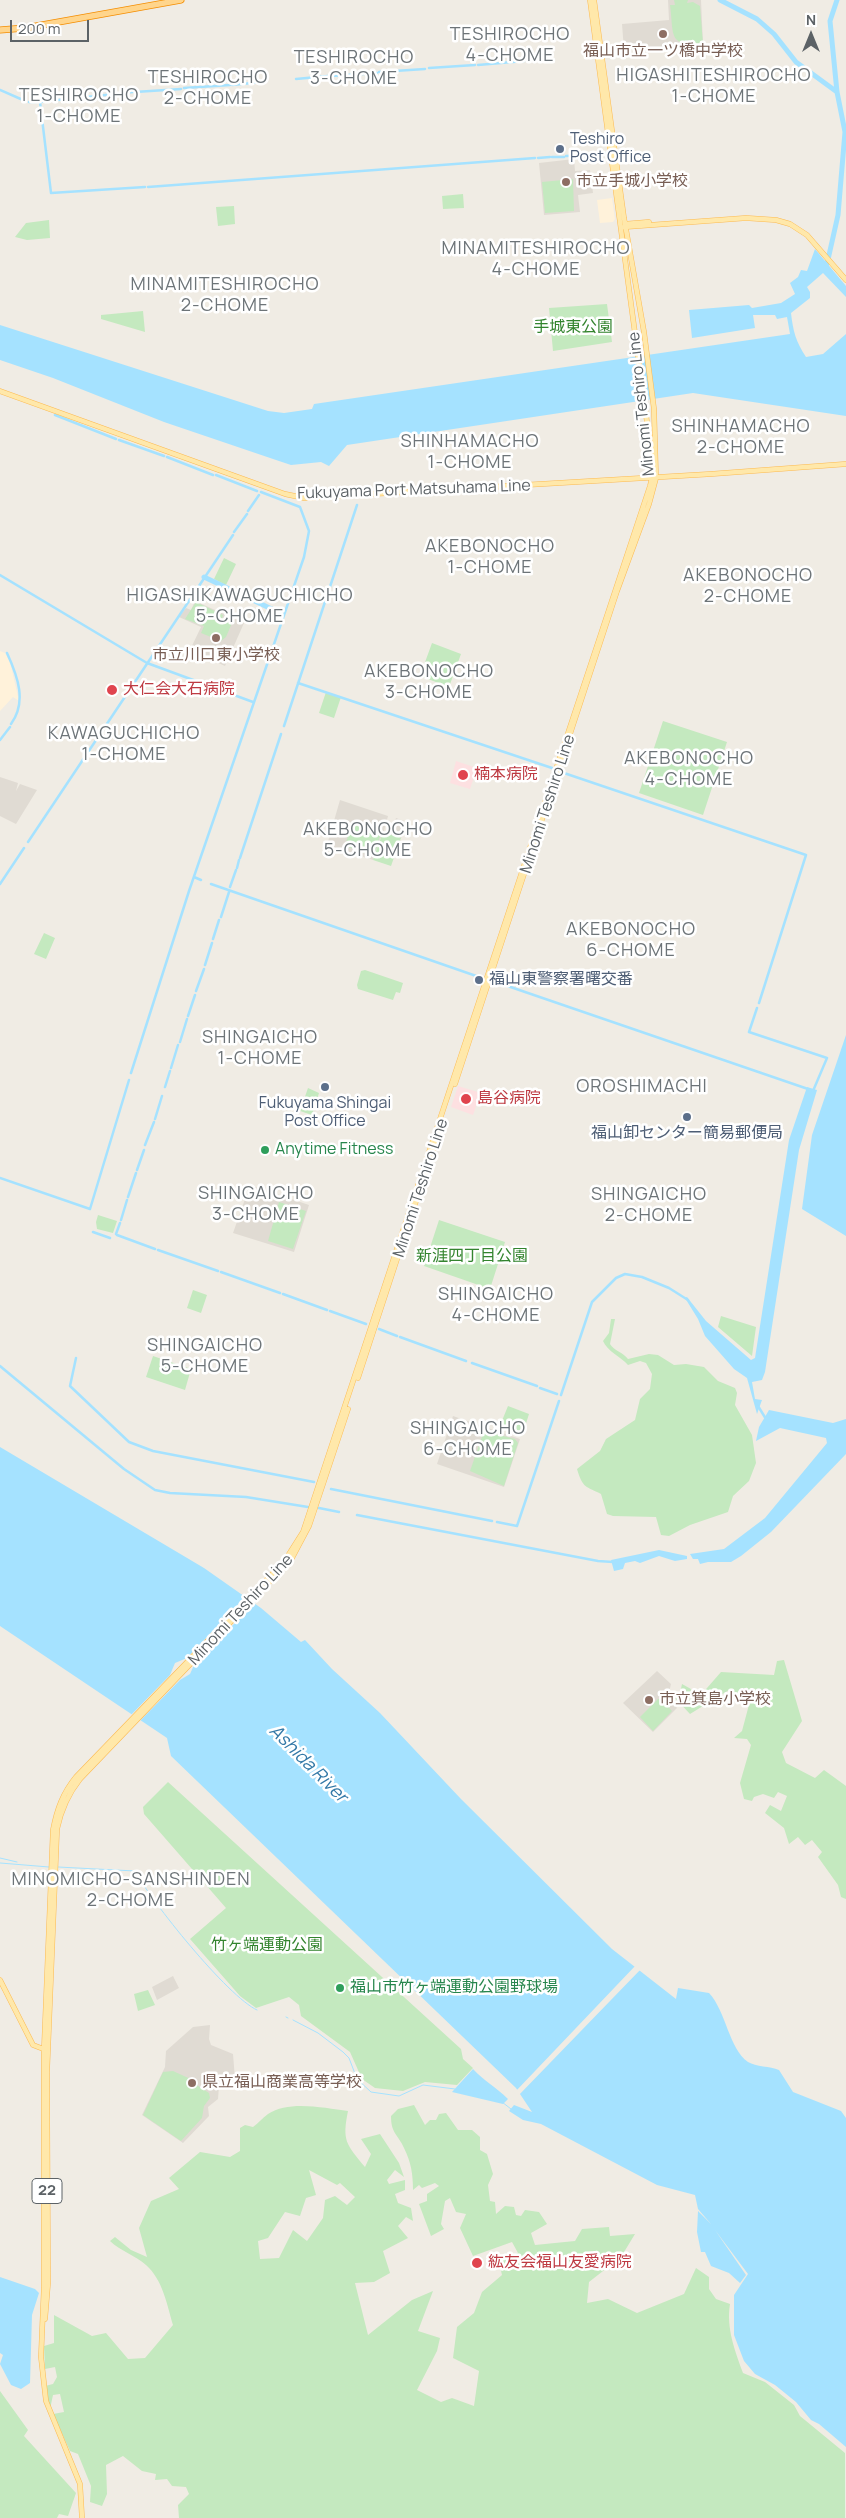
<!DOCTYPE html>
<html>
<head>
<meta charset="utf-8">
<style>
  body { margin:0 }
  #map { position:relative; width:846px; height:2518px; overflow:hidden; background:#f0ece4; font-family:Manrope,sans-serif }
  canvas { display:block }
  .north { position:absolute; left:786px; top:10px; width:50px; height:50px; -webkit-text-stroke:4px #fff; paint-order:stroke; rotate:0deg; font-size:14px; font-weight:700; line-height:20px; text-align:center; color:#5c6266 }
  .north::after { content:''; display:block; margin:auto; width:18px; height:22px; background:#5c6266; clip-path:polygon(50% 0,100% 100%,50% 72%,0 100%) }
  .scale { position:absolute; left:10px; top:20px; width:79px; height:22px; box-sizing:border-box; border:2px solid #5c6266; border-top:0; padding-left:6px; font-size:15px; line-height:18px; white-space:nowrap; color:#5c6266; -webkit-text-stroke:4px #fff; paint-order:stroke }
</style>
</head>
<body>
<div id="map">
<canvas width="846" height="2518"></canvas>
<div class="north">N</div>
<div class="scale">200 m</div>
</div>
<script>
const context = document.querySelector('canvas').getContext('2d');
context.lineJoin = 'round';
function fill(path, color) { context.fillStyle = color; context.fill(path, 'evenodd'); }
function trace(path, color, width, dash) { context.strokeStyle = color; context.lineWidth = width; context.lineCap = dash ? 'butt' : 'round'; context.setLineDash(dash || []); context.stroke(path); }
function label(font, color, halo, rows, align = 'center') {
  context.font = font + ' Manrope,"Noto Sans JP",sans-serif'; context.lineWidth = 5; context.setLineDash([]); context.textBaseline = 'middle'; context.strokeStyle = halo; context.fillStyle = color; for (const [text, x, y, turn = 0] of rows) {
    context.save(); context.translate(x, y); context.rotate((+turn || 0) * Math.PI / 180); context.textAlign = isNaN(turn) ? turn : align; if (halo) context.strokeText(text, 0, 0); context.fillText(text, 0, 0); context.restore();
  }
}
fill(new Path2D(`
  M 612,198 L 615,219 L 613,222 L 600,223 L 597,200 Z
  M 0,651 L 5,653 L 10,662 L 19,701 L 13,697 L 0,711 Z`), '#fff2da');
fill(new Path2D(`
  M 668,0 L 701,0 L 703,44 L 624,50 L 622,24 L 669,20 Z
  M 574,159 L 575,171 L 590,170 L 593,193 L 578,195 L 580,212 L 544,215 L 539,163 Z
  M 195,601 L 244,623 L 225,666 L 190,650 L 201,627 L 179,617 L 186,608 L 191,610 Z
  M 0,777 L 18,783 L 16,791 L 20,784 L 37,790 L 16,824 L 0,816 Z
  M 340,800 L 388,816 L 384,831 L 391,833 L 396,818 L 404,821 L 406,824 L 401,838 L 383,832 L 373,860 L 327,845 Z
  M 250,1185 L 309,1205 L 294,1252 L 233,1233 Z
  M 453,1416 L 520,1439 L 504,1487 L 437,1464 Z
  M 657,1671 L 671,1684 L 668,1697 L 677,1708 L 653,1732 L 623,1703 Z
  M 173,1976 L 179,1988 L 157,2000 L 152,1987 Z
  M 210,2025 L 209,2039 L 211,2045 L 233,2054 L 235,2079 L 219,2086 L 218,2099 L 208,2107 L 209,2116 L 183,2143 L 142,2115 L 165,2067 L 166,2051 L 193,2027 Z`), '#e0dbd3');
fill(new Path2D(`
  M 456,761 L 477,768 L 470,789 L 450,783 Z
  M 458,1086 L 481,1093 L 473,1115 L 451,1107 Z`), '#fde0e1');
fill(new Path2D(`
  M 674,0 L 688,0 L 687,3 L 693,2 L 700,6 L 703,44 C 667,47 674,34 670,5 L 675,5 Z
  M 573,179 L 574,211 L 545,213 L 542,182 Z
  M 463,194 L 464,208 L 443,209 L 442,196 Z
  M 234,206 L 235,224 L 218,226 L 216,207 Z
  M 49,220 L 50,238 L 27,240 L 15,237 L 26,223 Z
  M 607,304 L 612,342 L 553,351 L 549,308 Z
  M 143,311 L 145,332 L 101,319 L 101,315 Z
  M 224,558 L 236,564 L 226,585 L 214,579 Z
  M 196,602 L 223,615 L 222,618 L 232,623 L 226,637 L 221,641 L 201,633 L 204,626 L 185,619 Z
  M 432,643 L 461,654 L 449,687 L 420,676 Z
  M 326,692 L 341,697 L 334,718 L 319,713 Z
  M 663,721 L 727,742 L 703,815 L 639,793 Z
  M 354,825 L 381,833 L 374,856 L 345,846 L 351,826 Z
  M 383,832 L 401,838 L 391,866 L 373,860 Z
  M 44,933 L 55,938 L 46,959 L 34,954 Z
  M 365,970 L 403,983 L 400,993 L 396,992 L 393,1000 L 358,989 L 357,985 L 361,971 Z
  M 308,1088 L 319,1093 L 312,1115 L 300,1111 Z
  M 279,1202 L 306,1211 L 293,1249 L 268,1241 Z
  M 98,1215 L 117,1221 L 113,1233 L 97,1229 L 96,1222 Z
  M 439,1220 L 505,1242 L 490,1289 L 424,1266 Z
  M 193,1290 L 207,1295 L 201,1313 L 187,1308 Z
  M 721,1316 L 756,1327 L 752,1356 L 718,1327 Z
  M 611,1319 L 615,1319 L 610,1344 C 614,1351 623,1352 628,1359 L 649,1354 L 658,1355 L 674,1365 L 686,1364 L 704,1367 L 718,1381 L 735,1388 L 737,1393 L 735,1405 L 752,1435 L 756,1463 L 749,1481 L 733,1496 L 728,1512 L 690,1525 L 669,1536 L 661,1535 L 656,1517 L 613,1516 L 607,1514 L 601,1494 C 586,1486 583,1489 577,1469 L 600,1451 L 606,1439 L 635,1420 L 640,1399 L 650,1389 L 652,1374 L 646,1363 L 640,1361 L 628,1365 C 621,1357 607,1351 603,1341 L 609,1333 Z
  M 153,1356 L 191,1369 L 185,1390 L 146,1377 Z
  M 508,1406 L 529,1414 L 522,1436 L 499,1428 Z
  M 484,1431 L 515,1439 L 518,1443 L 504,1486 L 470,1471 Z
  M 784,1660 L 802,1721 L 782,1752 L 786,1763 L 815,1778 L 824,1770 L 846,1786 L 846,1899 L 841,1897 L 838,1885 L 818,1857 L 822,1852 L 812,1840 L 805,1845 L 798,1837 L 789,1844 L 784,1828 L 765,1813 L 770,1805 L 781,1811 L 787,1796 L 778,1792 L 774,1798 L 763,1794 L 754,1797 L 752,1801 L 744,1799 L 740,1783 L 751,1745 L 747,1739 L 734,1738 L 742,1731 L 750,1701 L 745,1693 L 735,1699 L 729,1690 L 690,1714 L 675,1698 L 679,1698 L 682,1684 L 691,1689 L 689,1700 L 700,1696 L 721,1672 L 774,1675 L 777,1661 Z
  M 658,1699 L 661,1699 L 672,1711 L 653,1731 L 640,1717 Z
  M 168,1782 L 461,2049 L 463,2059 L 473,2068 L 457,2085 L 425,2082 L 403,2091 L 375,2088 L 362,2079 L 350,2052 L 301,2016 L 299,2005 L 289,1997 L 256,2008 L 240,1996 L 190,1939 L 226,1908 L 144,1814 L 143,1807 Z
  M 148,1990 L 155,2005 L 138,2011 L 134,1994 Z
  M 173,2071 L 195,2081 L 195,2084 L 209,2093 L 210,2098 L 204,2106 L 202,2118 L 181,2141 L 143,2115 L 163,2072 Z
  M 414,2105 L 425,2125 L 430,2120 L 436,2120 L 439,2114 L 446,2113 L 458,2130 L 472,2130 L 480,2137 L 480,2150 L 487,2154 L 493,2174 L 488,2185 L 490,2201 L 495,2202 L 496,2214 L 505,2206 L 514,2207 L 516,2215 L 521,2216 L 525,2210 L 539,2212 L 547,2224 L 531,2233 L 535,2245 L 575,2241 L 582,2229 L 609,2227 L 610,2236 L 635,2234 L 621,2257 L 589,2282 L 587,2303 L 608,2299 L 637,2313 L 684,2294 L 696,2268 L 709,2277 L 709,2289 L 716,2299 L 730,2304 C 726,2328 735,2351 743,2373 L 765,2382 L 794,2405 L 800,2416 L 845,2453 L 845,2518 L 179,2518 L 178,2505 L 189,2494 L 186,2487 L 172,2486 L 167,2479 L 155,2480 L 156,2474 L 142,2471 L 123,2456 L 106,2465 L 107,2494 L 102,2506 L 90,2502 L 91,2486 L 78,2454 L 70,2451 L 53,2414 L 64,2412 L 60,2394 L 53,2395 L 50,2409 L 45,2386 L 53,2384 L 57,2377 L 55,2367 L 45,2369 L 44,2346 L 54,2343 L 54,2315 L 92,2336 L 106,2333 L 128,2359 L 145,2358 L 173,2325 C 167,2305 163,2280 146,2265 C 135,2255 120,2251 110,2241 L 115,2237 L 131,2250 L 147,2257 L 139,2228 L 151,2201 L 179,2189 L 169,2178 L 200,2152 L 230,2157 L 240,2151 L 240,2128 L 245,2125 L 253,2127 C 259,2123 262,2118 268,2114 C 289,2100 324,2108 348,2111 C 342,2141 346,2144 365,2167 L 371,2154 L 361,2139 L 380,2134 L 399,2163 L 404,2177 L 395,2170 L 387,2180 L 389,2184 L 405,2180 L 405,2190 L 395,2194 L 398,2203 L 411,2208 L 413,2221 L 406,2217 L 398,2226 L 408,2238 L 383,2251 L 390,2273 L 374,2282 L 355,2283 L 368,2335 L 412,2300 L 433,2291 L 418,2331 L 440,2338 L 437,2351 L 417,2390 L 441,2402 L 452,2398 L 474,2406 L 479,2371 L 453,2358 L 457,2327 L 474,2313 L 482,2292 L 502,2275 L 499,2262 L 518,2253 L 512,2242 L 473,2256 L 460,2228 L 466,2214 L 456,2212 L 450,2198 L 445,2201 L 441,2224 L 444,2229 L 431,2236 L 419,2204 L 427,2201 L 427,2194 L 439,2186 L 435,2183 L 422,2188 L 419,2185 L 413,2190 C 413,2174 411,2162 404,2148 C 398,2134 391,2134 391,2116 L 398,2109 ZM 309,2170 L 337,2185 L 340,2183 L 355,2197 L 347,2205 L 335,2196 L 325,2200 L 323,2218 L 307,2241 L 293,2230 L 279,2258 L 260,2259 L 258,2241 L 268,2238 L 285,2212 L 300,2216 L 306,2198 L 316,2195 Z
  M 0,2391 L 28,2430 L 24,2436 L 76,2493 L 68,2516 L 59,2514 L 57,2518 L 0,2518 Z`), '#c4e9bf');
fill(new Path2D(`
  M 815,249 L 846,286 L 846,297 L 823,273 L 807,287 L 810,292 L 810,298 L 791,313 C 793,331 796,342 806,357 L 823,354 L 846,334 L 846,416 L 693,393 L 347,445 L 329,466 L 321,462 L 291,465 L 276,460 L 164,422 L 53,378 L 0,360 L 0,325 L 268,411 L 284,413 L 312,409 L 314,404 L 790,334 L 787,317 L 777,319 L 775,315 L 753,315 L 755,328 L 692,338 L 689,310 L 749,305 L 752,308 L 781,303 L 795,294 L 790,283 L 798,277 L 801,270 L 807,271 Z
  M 846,1035 L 846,1236 L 802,1209 L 812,1135 Z
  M 807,1087 L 817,1090 L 799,1150 L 765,1372 L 762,1380 L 752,1382 L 755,1399 L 762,1400 L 757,1414 L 747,1378 L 734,1369 L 705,1336 L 698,1319 L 685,1298 L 687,1297 L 706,1321 L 751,1360 L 755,1358 L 789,1140 Z
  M 769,1410 L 833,1423 L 846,1419 L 846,1454 L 771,1532 L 741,1556 L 731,1562 L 708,1562 L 700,1564 L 698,1559 L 693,1559 L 690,1554 L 724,1549 L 765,1518 L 827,1443 L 826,1438 L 780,1428 L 756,1441 L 759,1427 Z
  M 0,1447 L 204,1568 L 261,1608 L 301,1642 L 305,1640 L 332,1669 L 380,1713 L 461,1799 L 612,1949 L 676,1999 L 678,1988 L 709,1993 C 726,2011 729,2049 748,2062 C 756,2067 770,2066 779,2070 L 793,2092 L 841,2111 L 846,2118 L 846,2447 L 819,2424 L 811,2420 L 796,2402 L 775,2385 L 755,2374 L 744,2361 L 734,2335 L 734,2295 L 748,2274 L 715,2230 L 746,2275 L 740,2283 L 729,2273 L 711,2266 L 705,2252 L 701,2252 L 697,2232 L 698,2211 L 711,2224 L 698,2209 L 695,2195 L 657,2185 L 541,2124 L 523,2120 L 509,2111 L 514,2105 L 532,2112 L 516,2088 L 171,1756 L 167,1738 L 0,1626 Z
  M 659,1550 L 687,1556 L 687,1559 L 675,1561 L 659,1556 L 640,1563 L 635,1561 L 625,1563 L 623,1569 L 614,1571 L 611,1560 Z
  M 473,2069 C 485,2082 495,2086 508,2099 L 503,2104 L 452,2092 Z
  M 0,2277 L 35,2289 L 39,2293 L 32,2315 L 30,2383 L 21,2389 L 11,2385 L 0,2364 L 3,2355 L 0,2353 Z`), '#a5e2ff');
fill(new Path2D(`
  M 247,1595 L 256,1602 L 195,1663 L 190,1674 L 180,1680 L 139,1722 L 130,1716 L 170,1675 L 175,1663 L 187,1658 Z
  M 636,1965 L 641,1969 L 518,2096 L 515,2092 Z`), '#f0ece4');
trace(new Path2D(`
  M 0,1858 L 17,1862
  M 0,1863 L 49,1867
  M 58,1867 L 135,1871 C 150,1900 228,1997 257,2010
  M 286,2017 L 288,2018
  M 293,2020 L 318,2033 L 343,2052 L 349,2058 L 357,2079 L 371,2092 L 399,2096 L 423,2085 L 455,2089
  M 502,2102 L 511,2109`), '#a5e2ff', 1);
trace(new Path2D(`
  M 527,61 L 540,60
  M 478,65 L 524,61
  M 429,68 L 475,65
  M 379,72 L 425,69
  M 363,74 L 377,73
  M 331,76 L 362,74
  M 296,79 L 328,76
  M 232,85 L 262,82
  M 184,88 L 230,85
  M 0,90 L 23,100
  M 135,92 L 181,89
  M 85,97 L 40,102 L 51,193 L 145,187
  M 87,97 L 133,92
  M 29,102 L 36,102
  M 590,155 L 607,153
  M 566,156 L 589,155
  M 552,157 L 564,157
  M 538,158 L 550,157
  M 148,187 L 535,158
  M 55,415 L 116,439
  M 119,440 L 164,456
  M 167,457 L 213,475
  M 216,475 L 257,491
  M 248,511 L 259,495
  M 234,532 L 247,514
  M 0,575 L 147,663 L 253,702
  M 7,653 C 18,677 27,702 11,724
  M 298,683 L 552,768
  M 284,726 L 357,505
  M 0,740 L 10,727
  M 561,772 L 806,855 L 759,1003
  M 28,842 L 233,535
  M 240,858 L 281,734
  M 237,868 L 239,860
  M 194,877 L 201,880
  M 0,884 L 24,848
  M 211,884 L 482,978
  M 230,887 L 236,870
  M 221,917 L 229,892
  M 213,939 L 219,920
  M 205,965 L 212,943
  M 493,981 L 808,1089
  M 196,991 L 204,969
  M 757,1008 L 749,1032 L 827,1058 L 813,1091
  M 188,1016 L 195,995
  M 180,1042 L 187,1019
  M 171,1068 L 178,1045
  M 131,1073 L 189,891 L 304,557 L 309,531 L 300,507 L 261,492
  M 165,1087 L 170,1071
  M 155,1119 L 162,1096
  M 145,1145 L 154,1122
  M 137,1170 L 144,1150
  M 0,1178 L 90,1209 L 129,1080
  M 128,1197 L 136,1173
  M 121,1220 L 127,1200
  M 93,1232 L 110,1238
  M 116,1234 L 120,1223
  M 117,1235 L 155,1249
  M 158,1250 L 218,1271
  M 221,1272 L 280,1293
  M 283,1294 L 327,1310
  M 330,1311 L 366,1324
  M 379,1329 L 397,1336
  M 400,1337 L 466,1361
  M 76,1358 L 70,1386 L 129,1442 L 153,1451 L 314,1482
  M 472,1363 L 537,1386
  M 0,1366 L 124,1469 L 155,1490 L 170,1493 L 246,1497 L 308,1507
  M 540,1388 L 557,1394
  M 561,1395 L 592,1302 L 616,1278 L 625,1274 L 642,1277 L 669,1288 L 688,1300
  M 758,1406 L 766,1419
  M 331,1489 L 492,1521
  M 319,1508 L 339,1512
  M 357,1515 L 598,1561 L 613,1562
  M 497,1522 L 517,1526 L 559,1401`), '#a5e2ff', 2.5);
trace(new Path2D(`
  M 720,0 L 757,19 L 774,34 L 796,62 L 837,92
  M 827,264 L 838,215 L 845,132 L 837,92 L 830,21 L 837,0
  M 204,577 L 278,612`), '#a5e2ff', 5);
const major = new Path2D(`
  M 625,224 L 649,222
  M 624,227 L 746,218 L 776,220 L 790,224 L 807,235 L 846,280
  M 0,391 L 285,494 L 304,498 L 711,474 L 846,464
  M 455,1084 L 617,591 L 649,504 L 656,478 L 654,409 L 644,332 L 624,218 L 594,0
  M 358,1378 L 438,1134
  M 0,1980 L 33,2045 L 46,2050
  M 45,2319 L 48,2283 L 47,2072 L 57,1829 C 61,1810 68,1794 80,1779 L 292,1558 L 309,1526 L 348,1409
  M 82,2518 L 80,2484 L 46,2401 L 41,2357 L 44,2286 L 44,2050 L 53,1830 C 57,1809 63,1793 76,1777 L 284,1562 L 303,1532 L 650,486 L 652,478 L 649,437 L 590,0`);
const highway = new Path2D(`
  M 0,30 L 25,28 L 181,0`);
trace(major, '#fcba51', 5.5);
trace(highway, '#f48d00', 7);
trace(major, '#ffe8aa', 4.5);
trace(highway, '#ffd58c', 5.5);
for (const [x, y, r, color] of [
  [663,34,5,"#8d6e63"],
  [560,149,5,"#5c6f8a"],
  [566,182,5,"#8d6e63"],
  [216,638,5,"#8d6e63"],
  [112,690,6,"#e0444e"],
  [463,775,6,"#e0444e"],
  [479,980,5,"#5c6f8a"],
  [325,1087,5,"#5c6f8a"],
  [466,1099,6,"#e0444e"],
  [687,1117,5,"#5c6f8a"],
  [265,1150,5,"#2e9e5b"],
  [649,1700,5,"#8d6e63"],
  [340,1988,5,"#2e9e5b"],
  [192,2083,5,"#8d6e63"],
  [477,2263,6,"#e0444e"]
]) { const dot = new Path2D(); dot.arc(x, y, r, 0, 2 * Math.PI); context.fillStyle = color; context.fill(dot); trace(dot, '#fff', 2); }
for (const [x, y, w] of [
  [47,2191,30]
]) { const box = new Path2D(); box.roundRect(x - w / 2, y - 12.5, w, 25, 4); context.fillStyle = '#fff'; context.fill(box); trace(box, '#5c6266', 1); }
label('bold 15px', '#5c6266', null, [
  ["22",47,2191]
]);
label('16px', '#785e54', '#fff', [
  ["福山市立一ツ橋中学校",663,52,"center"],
  ["市立手城小学校",576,182],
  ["市立川口東小学校",216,656,"center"],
  ["市立箕島小学校",659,1700],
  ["県立福山商業高等学校",202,2083]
], 'left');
label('16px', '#4e5e75', '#fff', [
  ["Teshiro",570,140],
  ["Post Office",570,158],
  ["福山東警察署曙交番",489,980],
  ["Fukuyama Shingai",325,1104,"center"],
  ["Post Office",325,1122,"center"],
  ["福山卸センター簡易郵便局",687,1134,"center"]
], 'left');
label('16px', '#33842e', '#fff', [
  ["手城東公園",573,328],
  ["新涯四丁目公園",472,1257],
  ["竹ヶ端運動公園",267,1946]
]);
label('16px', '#5c6266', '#fff', [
  ["Minomi Teshiro Line",642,404,-96],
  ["Fukuyama Port Matsuhama Line",414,490,-2],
  ["Minomi Teshiro Line",548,804,-72],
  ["Minomi Teshiro Line",421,1188,-72],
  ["Minomi Teshiro Line",241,1610,-47]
]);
label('16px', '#be3a42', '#fff', [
  ["大仁会大石病院",123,690],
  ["楠本病院",474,775],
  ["島谷病院",477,1099],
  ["紘友会福山友愛病院",488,2263]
], 'left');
label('16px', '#27864d', '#fff', [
  ["Anytime Fitness",275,1150],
  ["福山市竹ヶ端運動公園野球場",350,1988]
], 'left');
context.letterSpacing = '1px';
label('18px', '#6d7478', '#fff', [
  ["TESHIROCHO",510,35],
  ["4-CHOME",510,56],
  ["TESHIROCHO",354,58],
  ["3-CHOME",354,79],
  ["HIGASHITESHIROCHO",714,76],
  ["1-CHOME",714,97],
  ["TESHIROCHO",208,78],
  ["2-CHOME",208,99],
  ["TESHIROCHO",79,96],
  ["1-CHOME",79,117],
  ["MINAMITESHIROCHO",536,249],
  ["4-CHOME",536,270],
  ["MINAMITESHIROCHO",225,285],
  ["2-CHOME",225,306],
  ["SHINHAMACHO",741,427],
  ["2-CHOME",741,448],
  ["SHINHAMACHO",470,442],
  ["1-CHOME",470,463],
  ["AKEBONOCHO",490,547],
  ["1-CHOME",490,568],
  ["AKEBONOCHO",748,576],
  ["2-CHOME",748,597],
  ["HIGASHIKAWAGUCHICHO",240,596],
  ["5-CHOME",240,617],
  ["AKEBONOCHO",429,672],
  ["3-CHOME",429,693],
  ["KAWAGUCHICHO",124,734],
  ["1-CHOME",124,755],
  ["AKEBONOCHO",689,759],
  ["4-CHOME",689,780],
  ["AKEBONOCHO",368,830],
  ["5-CHOME",368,851],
  ["AKEBONOCHO",631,930],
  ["6-CHOME",631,951],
  ["SHINGAICHO",260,1038],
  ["1-CHOME",260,1059],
  ["OROSHIMACHI",642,1087],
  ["SHINGAICHO",256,1194],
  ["3-CHOME",256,1215],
  ["SHINGAICHO",649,1195],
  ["2-CHOME",649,1216],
  ["SHINGAICHO",496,1295],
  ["4-CHOME",496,1316],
  ["SHINGAICHO",205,1346],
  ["5-CHOME",205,1367],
  ["SHINGAICHO",468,1429],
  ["6-CHOME",468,1450],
  ["MINOMICHO-SANSHINDEN",131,1880],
  ["2-CHOME",131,1901]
]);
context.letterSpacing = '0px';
label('italic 18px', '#3479a7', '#fff', [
  ["Ashida River",308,1764,45]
]);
</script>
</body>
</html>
